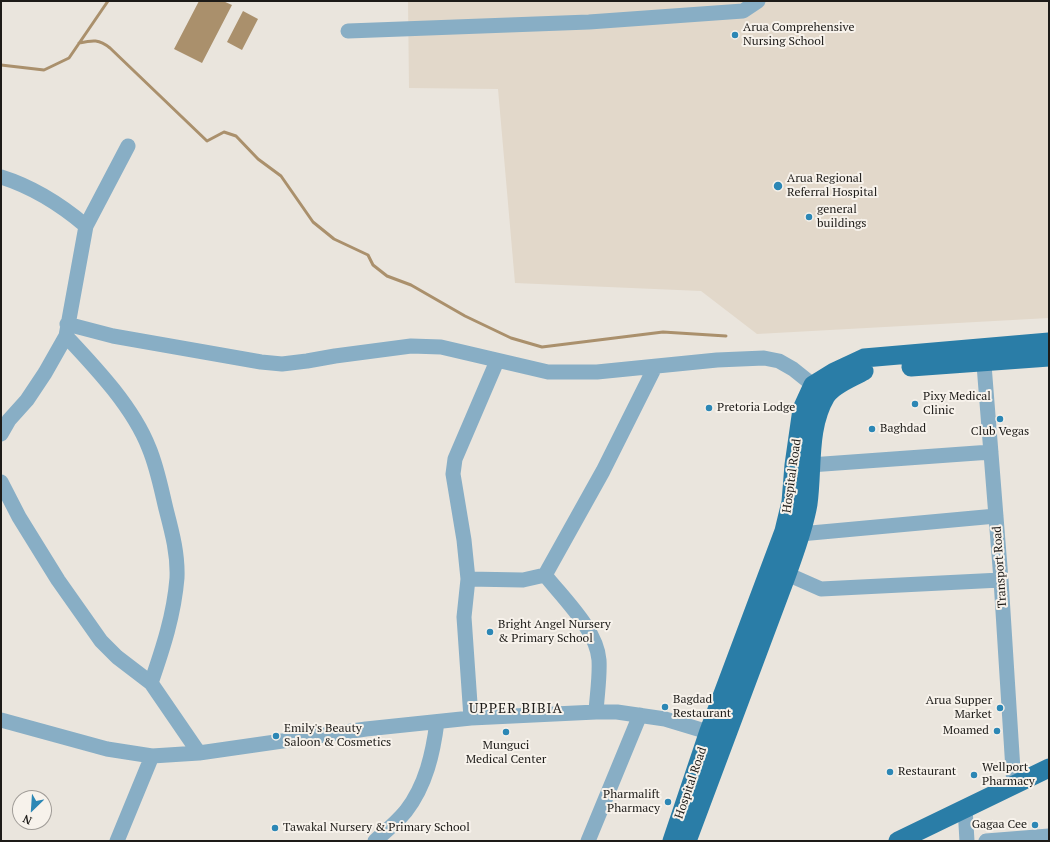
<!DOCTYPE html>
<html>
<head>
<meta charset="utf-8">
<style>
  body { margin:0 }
  #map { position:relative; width:1050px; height:842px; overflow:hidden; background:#eae5dd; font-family:"PT Serif",serif }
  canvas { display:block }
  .frame { position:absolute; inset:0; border:2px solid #1d1b18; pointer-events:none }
  .north { position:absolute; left:12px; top:790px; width:40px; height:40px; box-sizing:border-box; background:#f7f2eb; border:1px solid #a09c97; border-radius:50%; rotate:205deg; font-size:11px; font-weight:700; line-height:16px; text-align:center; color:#1d1b18 }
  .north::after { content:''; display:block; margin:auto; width:14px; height:18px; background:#2c87b5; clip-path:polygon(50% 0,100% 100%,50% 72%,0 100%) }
</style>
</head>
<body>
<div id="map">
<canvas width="1050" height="842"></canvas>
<div class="frame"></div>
<div class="north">N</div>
</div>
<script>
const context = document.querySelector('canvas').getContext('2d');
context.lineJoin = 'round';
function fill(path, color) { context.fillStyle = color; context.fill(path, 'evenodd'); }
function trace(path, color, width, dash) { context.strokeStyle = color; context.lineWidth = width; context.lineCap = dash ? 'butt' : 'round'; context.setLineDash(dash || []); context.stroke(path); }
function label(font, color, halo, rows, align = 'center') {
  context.font = font + ' "PT Serif",serif'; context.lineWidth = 4; context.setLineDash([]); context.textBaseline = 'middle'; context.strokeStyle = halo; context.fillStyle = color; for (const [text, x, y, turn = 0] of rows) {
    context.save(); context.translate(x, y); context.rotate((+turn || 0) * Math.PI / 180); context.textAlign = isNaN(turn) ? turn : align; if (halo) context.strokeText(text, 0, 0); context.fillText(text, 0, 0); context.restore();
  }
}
fill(new Path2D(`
  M 408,1 L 1049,1 L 1049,318 L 757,334 L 701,291 L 515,283 L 498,89 L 409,88 Z`), '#e2d8ca');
fill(new Path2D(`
  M 199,1 L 223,1 L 232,5 L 202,63 L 174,49 Z
  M 243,11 L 258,19 L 242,50 L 227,42 Z`), '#aa906c');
trace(new Path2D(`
  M 79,43 C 93,40 99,39 110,48 L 207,141 L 224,132 L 236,136 L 258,159 L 281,176 L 313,222 L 334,239 L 368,255 L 373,265 L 387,276 L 411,285 L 465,316 L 511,338 L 542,347 L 663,332 L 726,336
  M 1,65 L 44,70 L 69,58 L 108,1`), '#aa906c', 3);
trace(new Path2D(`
  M 348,31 L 589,22 L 743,11 L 758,1
  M 1,177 C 33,187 60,204 86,226 L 66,336 L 45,373 L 27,400 L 9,420 L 1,434
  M 86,226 L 128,146
  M 67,324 L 113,336 L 261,362 L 282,364 L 307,361 L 335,356 L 411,346 L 441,347 L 548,372 L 597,372 L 717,360 L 764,358 L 779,361 L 793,369 L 813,385
  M 66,336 C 96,368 133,407 149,448 C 157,467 161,488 166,509 C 172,532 178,554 177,578 C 174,615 163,648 151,683
  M 983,352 L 1001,580 L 1014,786
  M 810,465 L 991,452
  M 1,482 L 19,517 L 58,580 L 101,641 L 117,657 L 151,683 L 199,753
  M 792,533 L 800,534 L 996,516
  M 787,574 L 821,589 L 1001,580
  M 545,575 C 563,598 597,630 599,660 C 600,677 597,695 596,712
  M 468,579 L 523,580 L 545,575 L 603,471 L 655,367
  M 471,718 L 464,617 L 468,579 L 464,540 L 453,474 L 455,459 L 497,361
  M 1,720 L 107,749 L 152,756 L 199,753 L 366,729 L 471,718 L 596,712 L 617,712 L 665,719 L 718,735
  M 965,808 L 967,841
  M 117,841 L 152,756
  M 375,841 C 385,832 397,822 406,811 C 426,785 433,753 437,722
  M 588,841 L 640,715
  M 986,841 L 1049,836`), '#88aec5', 15);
trace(new Path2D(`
  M 911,367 L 1049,357
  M 672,841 L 709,731 L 784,531 L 791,502 L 794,465 L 802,409 L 813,385 L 834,372 L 864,358 L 1049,342
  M 687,841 L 787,574 C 795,551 804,528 808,504 C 813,468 807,428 826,396 C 834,384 852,378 864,371
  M 898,841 L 1049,768`), '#2a7da7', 19);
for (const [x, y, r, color] of [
  [735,35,4,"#2c87b5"],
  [778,186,5,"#2c87b5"],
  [809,217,4,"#2c87b5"],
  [915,404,4,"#2c87b5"],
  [709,408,4,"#2c87b5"],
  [1000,419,4,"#2c87b5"],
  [872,429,4,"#2c87b5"],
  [490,632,4,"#2c87b5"],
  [665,707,4,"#2c87b5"],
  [1000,708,4,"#2c87b5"],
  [997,731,4,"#2c87b5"],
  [506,732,4,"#2c87b5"],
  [276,736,4,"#2c87b5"],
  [890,772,4,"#2c87b5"],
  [974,775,4,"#2c87b5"],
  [668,802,4,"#2c87b5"],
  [1035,825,4,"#2c87b5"],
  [275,828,4,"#2c87b5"]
]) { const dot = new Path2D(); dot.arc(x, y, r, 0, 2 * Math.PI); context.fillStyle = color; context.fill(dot); trace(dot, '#f7f2eb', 1.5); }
label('12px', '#1d1b18', '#f7f2eb', [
  ["Arua Comprehensive",743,28],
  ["Nursing School",743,42],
  ["Arua Regional",787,179],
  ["Referral Hospital",787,193],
  ["general",817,210],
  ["buildings",817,224],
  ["Pixy Medical",923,397],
  ["Clinic",923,411],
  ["Pretoria Lodge",717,408],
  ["Baghdad",880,429],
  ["Club Vegas",1000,432,"center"],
  ["Bright Angel Nursery",498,625],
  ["& Primary School",498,639],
  ["Bagdad",673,700],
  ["Restaurant",673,714],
  ["Arua Supper",992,701,"right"],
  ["Market",992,715,"right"],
  ["Emily's Beauty",284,729],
  ["Saloon & Cosmetics",284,743],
  ["Moamed",989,731,"right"],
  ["Munguci",506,746,"center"],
  ["Medical Center",506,760,"center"],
  ["Wellport",982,768],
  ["Pharmacy",982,782],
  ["Restaurant",898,772],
  ["Pharmalift",660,795,"right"],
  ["Pharmacy",660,809,"right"],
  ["Gagaa Cee",1027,825,"right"],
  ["Tawakal Nursery & Primary School",283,828]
], 'left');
label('12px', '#1d1b18', '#f7f2eb', [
  ["Hospital Road",792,476,-82],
  ["Transport Road",1000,567,-94],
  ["Hospital Road",691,783,-71]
]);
context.letterSpacing = '1px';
label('14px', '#1d1b18', '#f7f2eb', [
  ["UPPER BIBIA",516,709]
]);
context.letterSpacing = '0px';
</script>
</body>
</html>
